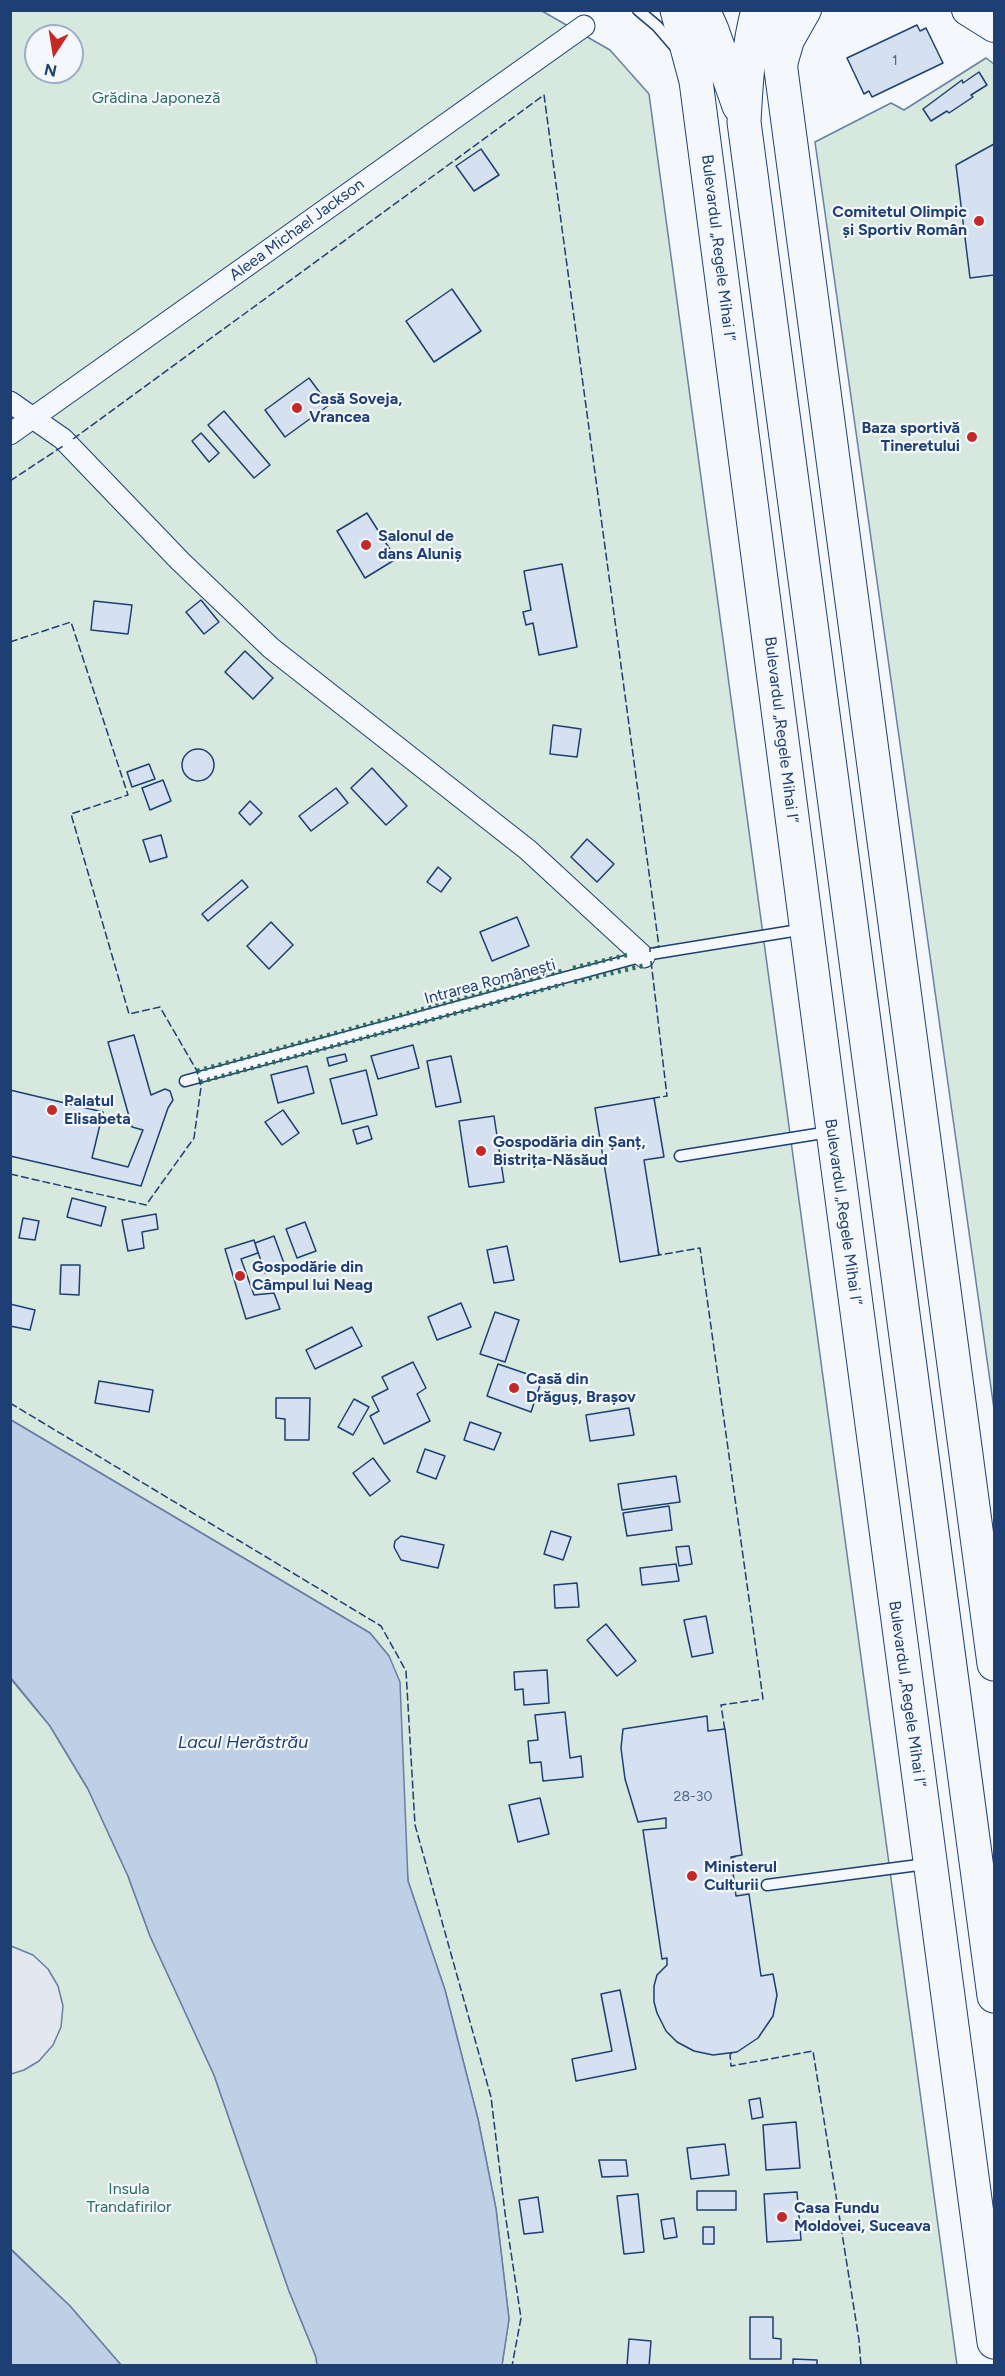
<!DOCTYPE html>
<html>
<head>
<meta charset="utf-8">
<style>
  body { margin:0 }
  #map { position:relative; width:1005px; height:2376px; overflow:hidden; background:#f4f7fb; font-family:Figtree,sans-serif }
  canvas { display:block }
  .frame { position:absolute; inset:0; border:12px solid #1d3f73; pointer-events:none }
  .north { position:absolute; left:24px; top:24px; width:60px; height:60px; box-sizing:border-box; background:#f4f7fb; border:2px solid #9eadc5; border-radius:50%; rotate:192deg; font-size:16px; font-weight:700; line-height:24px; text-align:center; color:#1d3f73 }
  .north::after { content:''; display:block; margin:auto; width:21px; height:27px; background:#c62828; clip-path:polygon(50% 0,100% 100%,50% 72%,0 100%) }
</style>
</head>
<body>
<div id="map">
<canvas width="1005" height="2376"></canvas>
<div class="frame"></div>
<div class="north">N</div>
</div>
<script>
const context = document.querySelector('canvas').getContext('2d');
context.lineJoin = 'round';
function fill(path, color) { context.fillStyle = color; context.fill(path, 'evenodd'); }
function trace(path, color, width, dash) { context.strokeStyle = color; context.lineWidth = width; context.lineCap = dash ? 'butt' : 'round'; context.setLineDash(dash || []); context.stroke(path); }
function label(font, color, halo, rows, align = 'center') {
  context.font = font + ' Figtree,sans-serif'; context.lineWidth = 4.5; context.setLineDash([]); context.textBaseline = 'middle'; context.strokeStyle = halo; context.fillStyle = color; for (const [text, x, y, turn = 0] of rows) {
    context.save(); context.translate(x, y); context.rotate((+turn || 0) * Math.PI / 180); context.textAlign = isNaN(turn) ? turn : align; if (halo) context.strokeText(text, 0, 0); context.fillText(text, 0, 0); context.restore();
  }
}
const green = new Path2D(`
  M 11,11 L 542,11 L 610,50 L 649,94 L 957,2365 L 502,2365 L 509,2319 L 496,2209 L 478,2119 L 445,1990 L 408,1881 L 389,1656 L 370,1633 L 11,1420 ZM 36,36 L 72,36 L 72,72 L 36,72 Z
  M 986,58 L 994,64 L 994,1409 L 815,142 L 891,103 L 904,110 Z
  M 10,1678 L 50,1726 L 88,1789 L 128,1876 L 150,1936 L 214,2075 L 289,2291 L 316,2357 L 317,2365 L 121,2365 L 70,2306 L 11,2249 Z`);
fill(green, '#d7e8df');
trace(green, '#687fa3', 1.5);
const parking = new Path2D(`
  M 11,1946 L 33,1955 L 48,1969 L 58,1986 L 63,2006 L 61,2027 L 53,2045 L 39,2061 L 24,2070 L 11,2074 Z`);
fill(parking, '#e3e8f0');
trace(parking, '#687fa3', 1.5);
const water = new Path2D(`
  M 11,1420 L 370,1633 L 389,1656 L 400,1682 L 408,1881 L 445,1990 L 478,2119 L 496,2209 L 509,2319 L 502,2365 L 317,2365 L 316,2357 L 289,2291 L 214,2075 L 150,1936 L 128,1876 L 88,1789 L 50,1726 L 11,1678 Z
  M 10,2249 L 70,2306 L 121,2365 L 11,2365 Z`);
fill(water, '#bed0e5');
trace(water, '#687fa3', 1.5);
const building = new Path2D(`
  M 917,25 L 920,31 L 926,28 L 943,63 L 872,97 L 869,91 L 864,94 L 847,58 Z
  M 979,72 L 987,85 L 971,95 L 973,97 L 949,113 L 947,111 L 931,121 L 923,109 L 962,80 L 963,83 Z
  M 994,144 L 994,275 L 970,278 L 956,165 Z
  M 481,149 L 499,175 L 474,191 L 456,166 Z
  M 452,289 L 481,331 L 434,362 L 406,321 Z
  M 309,378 L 329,405 L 285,437 L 265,410 Z
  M 224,411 L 270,465 L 254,478 L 208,425 Z
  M 201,433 L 219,453 L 209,462 L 192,441 Z
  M 367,513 L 396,559 L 365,578 L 337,531 Z
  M 562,564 L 577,647 L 539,655 L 533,623 L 526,625 L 523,612 L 531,610 L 524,571 Z
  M 201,600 L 219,622 L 204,634 L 186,612 Z
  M 94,601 L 132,605 L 128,634 L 91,630 Z
  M 245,651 L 273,678 L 253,699 L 225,672 Z
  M 553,725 L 581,729 L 577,757 L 550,754 Z
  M182 765a16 16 0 1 1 32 0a16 16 0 1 1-32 0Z
  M 149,764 L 155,779 L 132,787 L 127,772 Z
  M 372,768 L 407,806 L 386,825 L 351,788 Z
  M 163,780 L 171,801 L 150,810 L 142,788 Z
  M 336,788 L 348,803 L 311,831 L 299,816 Z
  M 250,801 L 262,813 L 250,825 L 239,813 Z
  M 161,835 L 167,857 L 150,862 L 143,840 Z
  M 587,839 L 614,864 L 597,882 L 571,857 Z
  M 438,867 L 451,878 L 441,892 L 427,882 Z
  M 242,880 L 248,887 L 208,921 L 202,914 Z
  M 517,917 L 529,946 L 492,961 L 480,932 Z
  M 271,922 L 293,945 L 269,969 L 247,946 Z
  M 134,1035 L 151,1095 L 165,1089 L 170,1091 L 173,1100 L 168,1108 L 141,1186 L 10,1156 L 10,1090 L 103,1112 L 92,1158 L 128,1167 L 143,1130 L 132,1127 L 108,1042 Z
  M 413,1045 L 419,1068 L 378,1079 L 371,1056 Z
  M 345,1054 L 347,1061 L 329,1066 L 327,1058 Z
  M 451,1056 L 461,1102 L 436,1107 L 427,1061 Z
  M 307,1066 L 314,1093 L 278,1103 L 271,1075 Z
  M 366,1070 L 377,1115 L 342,1124 L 330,1079 Z
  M 654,1098 L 664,1157 L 644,1160 L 659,1255 L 620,1262 L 595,1108 Z
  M 283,1110 L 299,1133 L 282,1145 L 265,1122 Z
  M 494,1116 L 504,1182 L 469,1187 L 459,1121 Z
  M 368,1126 L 372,1139 L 357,1144 L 353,1130 Z
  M 72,1198 L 106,1207 L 101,1226 L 67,1217 Z
  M 156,1214 L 158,1229 L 142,1232 L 144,1248 L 128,1251 L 122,1220 Z
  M 23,1218 L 39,1221 L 35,1240 L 19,1238 Z
  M 305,1222 L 316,1251 L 297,1258 L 286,1229 Z
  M 274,1236 L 285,1266 L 265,1273 L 255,1243 Z
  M 254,1240 L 258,1253 L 241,1259 L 254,1295 L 274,1293 L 280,1309 L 246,1319 L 225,1249 Z
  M 507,1246 L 514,1280 L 494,1283 L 487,1250 Z
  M 61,1265 L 80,1265 L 79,1295 L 60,1294 Z
  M 461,1303 L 471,1327 L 437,1340 L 428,1317 Z
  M 10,1304 L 35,1310 L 30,1330 L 10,1326 Z
  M 495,1312 L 519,1320 L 505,1362 L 480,1354 Z
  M 352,1327 L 362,1346 L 315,1369 L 306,1350 Z
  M 413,1362 L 426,1388 L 417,1394 L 430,1421 L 384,1444 L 370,1416 L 379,1411 L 372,1397 L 388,1389 L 382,1377 Z
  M 498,1364 L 542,1379 L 531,1412 L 487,1396 Z
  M 99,1381 L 153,1390 L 149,1412 L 95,1403 Z
  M 276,1398 L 310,1398 L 309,1440 L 285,1440 L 285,1419 L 276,1418 Z
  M 354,1399 L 369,1407 L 353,1435 L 338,1427 Z
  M 629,1408 L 634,1435 L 590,1441 L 586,1415 Z
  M 470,1422 L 501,1433 L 494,1450 L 464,1440 Z
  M 425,1449 L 445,1456 L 436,1479 L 417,1472 Z
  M 373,1458 L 390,1481 L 370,1496 L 353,1473 Z
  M 676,1476 L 680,1502 L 622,1510 L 618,1484 Z
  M 669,1506 L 672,1530 L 627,1536 L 623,1513 Z
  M 551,1531 L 571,1537 L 563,1560 L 544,1554 Z
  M 401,1536 L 444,1545 L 438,1568 L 401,1560 L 394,1547 L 395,1541 Z
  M 689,1546 L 692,1564 L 679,1566 L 676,1547 Z
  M 676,1564 L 679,1581 L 642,1585 L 640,1568 Z
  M 577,1583 L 579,1607 L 555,1608 L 554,1585 Z
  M 706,1616 L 713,1653 L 692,1657 L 684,1620 Z
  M 606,1624 L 636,1661 L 617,1676 L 587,1640 Z
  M 547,1670 L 549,1703 L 524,1705 L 523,1689 L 515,1690 L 514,1672 Z
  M 565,1712 L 570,1758 L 581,1756 L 583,1777 L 543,1781 L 541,1762 L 530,1763 L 528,1741 L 538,1740 L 535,1715 Z
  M 707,1716 L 708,1731 L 725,1729 L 742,1855 L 731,1857 L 736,1896 L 749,1894 L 761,1976 L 773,1974 L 777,1995 L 773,2016 L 758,2038 L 737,2052 L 713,2055 L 694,2051 L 677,2042 L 666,2031 L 657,2013 L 654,2002 L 654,1986 L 657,1975 L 667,1965 L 667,1958 L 662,1959 L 643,1830 L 666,1828 L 666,1818 L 638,1822 L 625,1779 L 621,1748 L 623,1729 Z
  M 540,1798 L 549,1834 L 518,1842 L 509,1805 Z
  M 620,1990 L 636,2069 L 576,2081 L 572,2059 L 612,2051 L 601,1994 Z
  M 760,2098 L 763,2117 L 752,2119 L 749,2100 Z
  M 796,2122 L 800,2168 L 766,2170 L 763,2125 Z
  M 725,2144 L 729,2175 L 691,2179 L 687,2148 Z
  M 599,2160 L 626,2160 L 628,2176 L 602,2177 Z
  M 697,2191 L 736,2191 L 736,2210 L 697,2210 Z
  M 797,2192 L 801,2240 L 767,2242 L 764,2194 Z
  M 638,2194 L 644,2252 L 624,2254 L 617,2196 Z
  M 538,2197 L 543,2232 L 524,2234 L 519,2200 Z
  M 674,2218 L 677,2237 L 664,2239 L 661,2220 Z
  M 703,2227 L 714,2227 L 714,2244 L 703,2244 Z
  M 750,2317 L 773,2317 L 773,2338 L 781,2339 L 781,2359 L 750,2359 Z
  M 629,2339 L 651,2341 L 649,2366 L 627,2366 Z
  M 793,2359 L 817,2360 L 817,2366 L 793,2366 Z`);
fill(building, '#d5e0f0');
trace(building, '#1d3f73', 1.5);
const lane = new Path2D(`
  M 638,10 L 657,26 L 676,48
  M 185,1081 L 651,954 L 805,929
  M 680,1156 L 829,1132
  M 767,1885 L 926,1864`);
const street = new Path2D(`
  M 10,402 L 63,439 L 180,561 L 271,648 L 528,850 L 644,957
  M 10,434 L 584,26`);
const secondary = new Path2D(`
  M 967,10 L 994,27
  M 782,64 L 789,40 L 806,10`);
const primary = new Path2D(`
  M 677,10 L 696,81 L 833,1131 L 994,2342
  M 703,10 L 712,30 L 739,106
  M 758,10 C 748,47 746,84 744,122 L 994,1996
  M 778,10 L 781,70 L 994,1664`);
trace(lane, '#1d3f73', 13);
trace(street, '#1d3f73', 23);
trace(secondary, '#1d3f73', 32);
trace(primary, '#1d3f73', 35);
trace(lane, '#f4f7fb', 10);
trace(street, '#f4f7fb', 21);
trace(secondary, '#f4f7fb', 30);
trace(primary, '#f4f7fb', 33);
trace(new Path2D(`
  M 573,968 L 631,954
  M 574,982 L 646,965
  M 197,1071 L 562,971
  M 200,1082 L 564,984`), '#2c6c60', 4.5, [3, 4.5]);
trace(new Path2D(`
  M 73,439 L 544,95 L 659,947 L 650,948 L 650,952
  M 10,481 L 63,446
  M 10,642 L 71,622 L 128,795 L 71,814 L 129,1014 L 160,1007 L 197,1071 L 201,1087 L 194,1138 L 146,1205 L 10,1174
  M 651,961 L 667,1096 L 654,1098 L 655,1102
  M 658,1250 L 659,1255 L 700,1248 L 763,1699 L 721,1705 L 725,1731
  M 10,1403 L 381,1626 L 406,1671 L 415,1825 L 491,2097 L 505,2213 L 521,2318 L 512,2366
  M 734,1873 L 733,1857 L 738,1856
  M 732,2053 L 730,2054 L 731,2066 L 813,2051 L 859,2340 L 861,2366`), '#1d3f73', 1.5, [8, 3]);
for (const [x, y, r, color] of [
  [979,221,6,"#c62828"],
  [297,408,6,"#c62828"],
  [972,437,6,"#c62828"],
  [366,545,6,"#c62828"],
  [52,1110,6,"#c62828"],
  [481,1151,6,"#c62828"],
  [240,1276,6,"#c62828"],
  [514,1388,6,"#c62828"],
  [692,1876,6,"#c62828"],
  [782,2217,6,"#c62828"]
]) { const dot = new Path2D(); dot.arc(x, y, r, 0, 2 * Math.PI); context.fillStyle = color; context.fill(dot); trace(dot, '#f4f7fb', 2); }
label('14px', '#4b6792', null, [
  ["1",895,61],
  ["28-30",693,1797]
]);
label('16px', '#2c6c60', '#f4f7fb', [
  ["Grădina Japoneză",156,98],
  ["Insula",129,2189],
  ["Trandafirilor",129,2207]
]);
label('bold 16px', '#1d3f73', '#f4f7fb', [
  ["Comitetul Olimpic",967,212,"right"],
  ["și Sportiv Român",967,230,"right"],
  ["Casă Soveja,",309,399],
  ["Vrancea",309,417],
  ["Baza sportivă",960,428,"right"],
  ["Tineretului",960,446,"right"],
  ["Salonul de",378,536],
  ["dans Aluniș",378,554],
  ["Palatul",64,1101],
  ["Elisabeta",64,1119],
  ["Gospodăria din Șanț,",493,1142],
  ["Bistrița-Năsăud",493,1160],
  ["Gospodărie din",252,1267],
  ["Câmpul lui Neag",252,1285],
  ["Casă din",526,1379],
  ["Drăguș, Brașov",526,1397],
  ["Ministerul",704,1867],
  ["Culturii",704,1885],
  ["Casa Fundu",794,2208],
  ["Moldovei, Suceava",794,2226]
], 'left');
label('16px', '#1d3f73', '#f4f7fb', [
  ["Aleea Michael Jackson",297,230,-36],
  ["Bulevardul „Regele Mihai I”",718,248,83],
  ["Bulevardul „Regele Mihai I”",781,730,83],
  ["Intrarea Românești",490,982,-15],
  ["Bulevardul „Regele Mihai I”",843,1212,82],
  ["Bulevardul „Regele Mihai I”",907,1694,82]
]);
label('italic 18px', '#1d3f73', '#f4f7fb', [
  ["Lacul Herăstrău",243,1743]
]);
</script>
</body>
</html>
